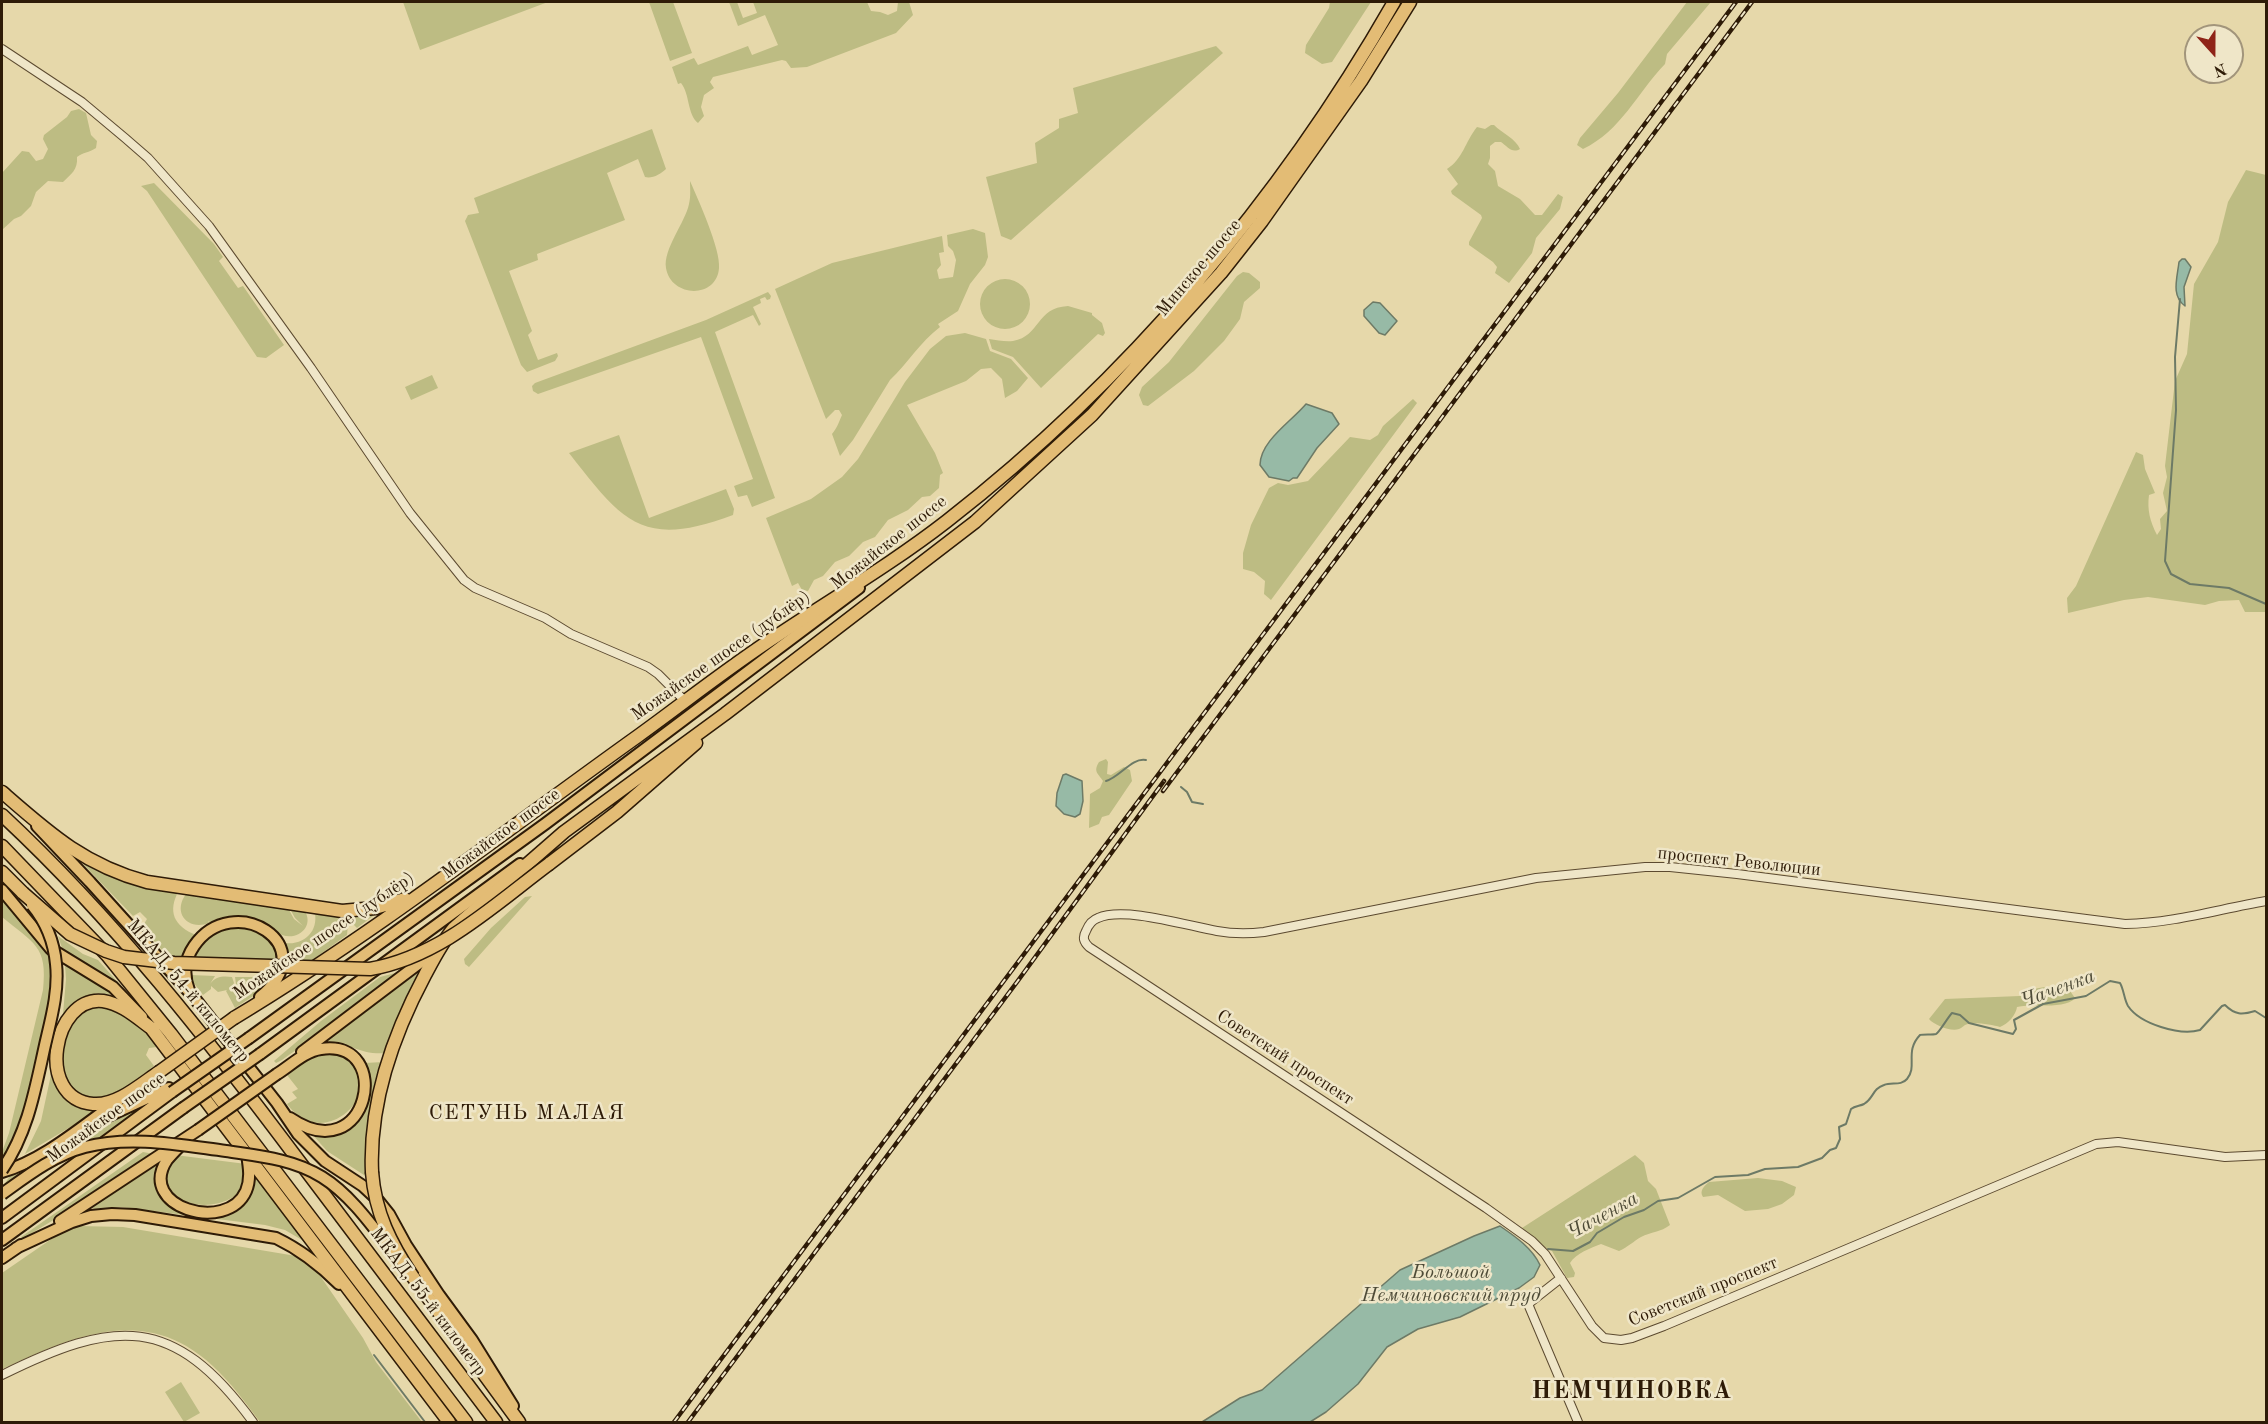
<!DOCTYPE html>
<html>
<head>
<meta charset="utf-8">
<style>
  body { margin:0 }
  #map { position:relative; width:2268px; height:1424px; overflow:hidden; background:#e6d8aa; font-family:"Old Standard TT",serif }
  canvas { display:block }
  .frame { position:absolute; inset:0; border:3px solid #2e1b07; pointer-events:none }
  .north { position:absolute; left:2184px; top:24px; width:60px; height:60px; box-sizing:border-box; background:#efe6c8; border:2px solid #a2957b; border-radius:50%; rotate:159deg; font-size:16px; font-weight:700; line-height:24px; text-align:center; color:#2e1b07 }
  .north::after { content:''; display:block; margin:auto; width:21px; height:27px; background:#8f2418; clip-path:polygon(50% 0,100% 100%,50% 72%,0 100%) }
</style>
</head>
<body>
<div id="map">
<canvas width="2268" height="1424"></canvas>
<div class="frame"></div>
<div class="north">N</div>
</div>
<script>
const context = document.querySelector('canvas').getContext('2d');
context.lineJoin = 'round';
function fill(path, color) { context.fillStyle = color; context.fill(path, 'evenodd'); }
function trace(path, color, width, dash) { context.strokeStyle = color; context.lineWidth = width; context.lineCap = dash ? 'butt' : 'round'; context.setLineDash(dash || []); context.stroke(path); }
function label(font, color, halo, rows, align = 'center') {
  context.font = font + ' "Old Standard TT",serif'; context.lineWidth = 5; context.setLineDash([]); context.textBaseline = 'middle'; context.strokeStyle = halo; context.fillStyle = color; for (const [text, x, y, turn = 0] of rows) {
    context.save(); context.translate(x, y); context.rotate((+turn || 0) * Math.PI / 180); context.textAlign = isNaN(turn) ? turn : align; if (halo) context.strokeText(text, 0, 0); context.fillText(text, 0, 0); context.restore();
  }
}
fill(new Path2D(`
  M 403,2 L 548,2 L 420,50 Z
  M 649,2 L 673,2 L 692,53 L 670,61 Z
  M 729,2 L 737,2 L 743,18 L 757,13 L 753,2 L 867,2 L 871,11 L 880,12 L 888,15 L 897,11 L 898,2 L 909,2 L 913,15 L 896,33 L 807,67 L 791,68 L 786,61 L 782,60 L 713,77 L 710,82 L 714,88 L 704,95 L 701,107 L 704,116 L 698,123 C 687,114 690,94 681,83 L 678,84 L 672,67 L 694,58 L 698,65 L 748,46 L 752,55 L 778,45 L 765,15 L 738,26 Z
  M 1330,2 L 1371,2 L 1332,62 L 1322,64 L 1305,53 L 1306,45 L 1329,8 Z
  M 1687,2 L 1711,2 L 1667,54 L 1665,64 C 1637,93 1621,131 1583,149 L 1577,145 L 1580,138 L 1618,93 Z
  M 1216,46 L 1223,53 L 1011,240 L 1001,236 L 986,177 L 1037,163 L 1035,143 L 1059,128 L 1059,119 L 1078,113 L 1073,88 Z
  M 79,109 L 86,113 L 91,135 L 97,141 L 96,148 C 89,153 83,152 77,157 C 78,170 71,174 63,182 L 48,181 L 36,192 L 31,206 L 21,216 L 14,219 L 2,230 L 2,173 L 22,151 L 29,152 L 36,161 L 43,159 L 48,149 L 43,139 L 44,135 L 67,117 L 71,111 Z
  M 1491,125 L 1494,125 C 1502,133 1516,139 1520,149 C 1512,154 1507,146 1501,142 L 1495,142 L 1490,146 L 1490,158 L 1488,164 L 1495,171 L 1498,186 L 1520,199 L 1535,215 L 1542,215 L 1558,194 L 1563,197 L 1560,209 L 1536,238 L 1532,253 L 1509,283 L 1495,273 L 1497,267 L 1493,262 L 1469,245 L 1469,242 L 1482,218 L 1481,215 L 1452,194 L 1451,191 L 1458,184 L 1447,169 C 1463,159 1465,142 1477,127 L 1485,129 Z
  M 652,129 L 666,169 C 661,174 652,179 645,177 L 638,159 L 607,173 L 625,220 L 537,254 L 538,260 L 509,271 L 532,331 L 528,335 L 538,360 L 557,353 L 558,356 L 555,361 L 527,372 L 521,365 L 465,221 L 468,215 L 479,213 L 474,198 Z
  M 2246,170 L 2266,175 L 2266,612 L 2245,612 L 2239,600 L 2219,601 L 2205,605 L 2148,597 L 2124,600 L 2068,613 L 2067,598 L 2076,586 L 2136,452 L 2143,455 L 2145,469 L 2155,493 L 2149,495 C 2147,510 2150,521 2157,535 L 2161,529 L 2160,519 L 2167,511 L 2163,493 L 2167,477 L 2165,466 L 2175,381 L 2187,354 L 2194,284 L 2218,242 L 2228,202 Z
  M 690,181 C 698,199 721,250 719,268 C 717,299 671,298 666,268 C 663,249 685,223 689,204 C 691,196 690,188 690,181 Z
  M 154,183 L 214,244 L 223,257 L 219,261 L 238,288 L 243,286 L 284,345 L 266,358 L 257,357 L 147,191 L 141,186 Z
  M 973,229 L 985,233 L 988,257 L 985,265 L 970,284 L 958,311 L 938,324 L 940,327 C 920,342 908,363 890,380 L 853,440 L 840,456 L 832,434 C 837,428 839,422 842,415 L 839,410 L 835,410 L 826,419 L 775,289 L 832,263 L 942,236 L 944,252 L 939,253 L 941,265 L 937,270 L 939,279 L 953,277 L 956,260 L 953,251 L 948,246 L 947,235 Z
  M 1243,272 L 1249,273 L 1260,282 L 1260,288 L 1244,302 L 1240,319 L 1224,341 L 1194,371 L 1148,406 L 1143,405 L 1139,395 L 1142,387 L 1169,362 L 1237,276 Z
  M980 304a25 25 0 1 1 50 0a25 25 0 1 1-50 0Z
  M 768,292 L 771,296 L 770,299 L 767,300 L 765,297 L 760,299 L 761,303 L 753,307 L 761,324 L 759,326 L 753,315 L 715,332 L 775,498 L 752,507 L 747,495 L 738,497 L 734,486 L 753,479 L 701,337 L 538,394 L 533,391 L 532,386 L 535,383 L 706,320 Z
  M 1068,306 L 1092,313 L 1092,315 L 1102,323 L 1105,333 L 1103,336 L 1098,334 L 1041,388 L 1013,357 L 992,349 L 989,339 C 997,340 1005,342 1013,341 C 1041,336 1035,308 1068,306 Z
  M 965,333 L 986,339 L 990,351 L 1011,359 L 1028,378 L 1017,391 L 1005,398 L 1002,379 L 991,368 L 981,369 L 966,381 L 907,405 L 935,453 L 943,473 L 940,475 L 939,488 L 930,496 L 922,497 L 908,510 L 888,520 L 875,537 L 863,542 L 849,556 L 835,562 L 823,576 L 814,580 L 808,591 L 802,590 L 798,583 L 792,586 L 766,518 L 811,499 L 842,477 L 858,459 L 905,382 L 930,349 L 946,336 Z
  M 432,375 L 438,388 L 411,400 L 405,387 Z
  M 1413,399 L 1417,403 L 1271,600 L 1264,594 L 1265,581 L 1254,572 L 1243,569 L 1243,553 L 1251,525 L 1269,488 L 1278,483 L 1288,485 L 1308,481 L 1350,437 L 1370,440 L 1378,435 L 1383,426 Z
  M 619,435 L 649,518 L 726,489 L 734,509 L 733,515 C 642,549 623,522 569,453 Z
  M 1106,759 L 1108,762 L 1107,774 L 1111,775 L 1124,767 L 1130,770 L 1132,781 L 1109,815 L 1102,817 L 1099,824 L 1089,828 L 1090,794 L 1100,788 L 1103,781 C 1098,773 1093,772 1099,762 Z
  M 84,861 L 179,890 C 167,912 174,926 196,935 L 187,950 L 184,961 L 171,960 L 146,932 L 149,930 L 144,924 L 147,919 L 140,912 L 133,916 L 83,864 Z
  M 192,893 L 288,908 L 294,919 L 303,926 L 295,918 L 289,907 L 304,910 C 315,925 299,941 282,935 C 273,932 267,923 257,923 C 242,922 228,924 213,924 L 208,921 L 209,923 C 188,931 172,913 186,894 Z
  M 532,896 L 469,967 L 465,964 L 464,959 L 491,928 L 525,897 Z
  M 2,897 L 39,945 L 49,954 L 53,993 L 27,1115 L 2,1163 L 2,1152 L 9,1133 L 43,990 C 48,945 33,943 2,917 Z
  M 314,909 L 381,910 L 357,928 L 351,922 L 348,924 L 347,935 L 308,963 L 287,963 L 284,943 C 306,946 320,929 314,909 Z
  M 248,925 L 271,937 L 280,961 L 192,960 L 194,952 L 221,927 Z
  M 58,936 L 83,954 L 98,960 L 122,987 L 63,951 Z
  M 65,965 L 118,996 C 94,990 78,995 63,1014 L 66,979 Z
  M 425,968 L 387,1053 C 359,1056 346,1039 320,1042 Z
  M 407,970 L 282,1060 L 276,1063 L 274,1061 L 321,1021 L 380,977 Z
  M 191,975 L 215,976 L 210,984 C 216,976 223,976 232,977 L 234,983 L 231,988 L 236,984 L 235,977 L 274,977 L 270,985 L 235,1008 L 226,991 L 227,990 L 218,992 L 211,986 L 211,989 L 203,995 L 193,982 Z
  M 2045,987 L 2058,991 L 2070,991 L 2075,998 C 2065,1010 2033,1003 2017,1007 C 2016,1015 2008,1024 2000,1027 C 1993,1025 1975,1022 1968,1024 C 1963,1025 1964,1027 1959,1029 C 1951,1032 1934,1025 1929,1019 L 1945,999 L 2020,996 L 2027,990 Z
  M 98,1007 C 131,1011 144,1027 163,1053 L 157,1047 L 149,1048 L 146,1055 L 154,1066 C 140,1076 124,1091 108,1096 C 53,1114 47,1018 98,1007 Z
  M 323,1052 C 332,1053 342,1053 349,1059 C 388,1090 325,1155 287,1104 L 297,1098 L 292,1092 L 298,1089 L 287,1075 L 311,1056 Z
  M 383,1062 C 370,1101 363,1136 367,1177 L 327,1151 L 312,1134 C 322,1135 329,1132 339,1127 C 344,1125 352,1123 356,1120 C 373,1106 373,1081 365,1063 Z
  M 52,1070 L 60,1090 L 99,1110 L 25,1154 L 41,1121 Z
  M 143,1104 L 142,1107 L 95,1141 L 2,1191 L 2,1187 L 13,1172 L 33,1166 L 79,1137 Z
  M 143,1152 L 154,1154 L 80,1204 L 22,1239 L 21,1237 Z
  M 175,1155 L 246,1164 C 246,1170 247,1178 245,1183 C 233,1213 169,1213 167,1178 C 167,1170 171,1162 175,1155 Z
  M 1635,1155 L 1644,1163 L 1648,1181 L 1656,1189 L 1670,1225 C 1661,1232 1651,1232 1641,1237 C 1634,1241 1628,1247 1619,1251 L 1601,1244 C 1591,1248 1576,1253 1570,1263 L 1575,1273 L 1574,1277 L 1567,1278 L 1552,1251 L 1540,1245 L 1522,1228 Z
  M 164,1157 L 159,1178 L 178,1209 L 238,1205 L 254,1168 L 314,1247 L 285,1230 L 265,1225 L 121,1207 L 95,1209 L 90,1207 Z
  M 1758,1178 L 1782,1181 L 1796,1187 L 1794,1195 L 1782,1204 L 1768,1209 L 1745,1211 L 1718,1195 L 1703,1197 C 1699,1191 1704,1186 1709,1182 Z
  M 79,1226 L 123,1227 L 296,1256 L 314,1267 L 363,1338 L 376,1362 L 422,1422 L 260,1422 C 251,1410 242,1398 232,1386 C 160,1300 88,1329 2,1369 L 2,1273 L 66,1229 Z
  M 181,1382 L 200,1413 L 184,1422 L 165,1392 Z`), '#bdbc83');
const water = new Path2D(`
  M 2182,259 L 2185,259 L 2191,267 L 2184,287 L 2185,306 C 2171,296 2177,279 2179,262 Z
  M 1373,302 L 1380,303 L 1397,321 L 1385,335 L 1379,333 L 1364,316 L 1364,310 Z
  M 1306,404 L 1332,413 L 1339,424 L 1317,448 L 1297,478 L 1293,478 L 1289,481 L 1269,477 L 1260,465 C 1260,441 1292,421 1306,404 Z
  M 1066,774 L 1082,781 L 1083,801 L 1080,814 L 1075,817 L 1064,814 L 1056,806 L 1057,793 L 1063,775 Z
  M 1500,1226 C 1516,1237 1532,1248 1540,1265 L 1534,1277 L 1519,1288 L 1460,1317 L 1418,1329 L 1387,1347 L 1358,1384 L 1326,1412 L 1310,1422 L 1202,1422 L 1240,1398 L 1262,1390 L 1400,1270 L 1474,1236 Z`);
fill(water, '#97baa6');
trace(water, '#6d7a66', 1.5);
trace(new Path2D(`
  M 2180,299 L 2175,357 L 2176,410 L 2165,561 L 2171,574 L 2190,584 L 2229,588 L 2266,604
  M 1106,781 C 1120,777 1132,757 1146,760
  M 1181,787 L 1187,792 L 1192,802 L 1203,804
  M 1548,1249 L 1573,1251 L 1590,1242 L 1597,1233 L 1624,1217 L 1644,1210 L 1658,1201 L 1678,1198 L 1715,1177 L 1748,1175 L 1765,1169 L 1798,1167 L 1822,1158 L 1830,1150 L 1836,1148 L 1840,1139 L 1839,1127 L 1846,1124 L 1851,1109 C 1855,1106 1860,1106 1864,1104 C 1874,1098 1872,1089 1884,1085 C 1892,1082 1901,1086 1907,1079 C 1918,1066 1904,1052 1920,1035 C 1924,1034 1932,1035 1936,1034 C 1939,1033 1948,1017 1952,1013 L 1960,1015 L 1969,1023 L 2013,1034 L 2016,1029 L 2014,1020 L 2043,1004 L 2086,996 L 2110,981 L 2120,983 C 2124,990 2124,999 2128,1006 C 2140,1024 2180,1036 2200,1030 L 2222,1006 L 2225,1005 C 2235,1015 2242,1015 2255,1011 L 2266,1018
  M 374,1355 L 425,1422`), '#6d7a66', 2);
const minor = new Path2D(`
  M 2,49 L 82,102 L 125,138 L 148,158 L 209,226 L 311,368 L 410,513 L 464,580 L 475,588 L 545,618 L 571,634 L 648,667 L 658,674 L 686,702
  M 2266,901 C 2219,909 2174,923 2125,924 L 1737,874 L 1670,867 L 1645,867 L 1536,878 L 1264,932 C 1248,934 1233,934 1217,931 C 1188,926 1124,906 1098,918 C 1092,920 1088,926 1086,931 C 1082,938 1084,942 1089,947 L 1486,1208 L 1532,1241 L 1545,1254 L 1592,1326 L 1604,1338 L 1621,1340 L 1632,1338 L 1664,1326 L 2096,1144 L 2118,1142 L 2225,1157 L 2266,1155
  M 1561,1278 L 1528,1304 L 1578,1422
  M 2,1375 C 115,1319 173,1313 253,1422`);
const major = new Path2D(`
  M 37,826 L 90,882 L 192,995 L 277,1103 L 298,1134 L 325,1161 L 363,1186 L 377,1199 L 389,1214 L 406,1245 L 439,1295 L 472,1340 L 513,1406
  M 2,890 L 51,949 L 113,987 L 142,1017
  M 189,990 C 183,975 185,959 194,946 C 233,889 325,945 260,997
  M 249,1038 L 545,824 L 859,588
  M 302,1052 L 438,949
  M 260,1054 L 520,864
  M 277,1074 C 290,1066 305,1051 321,1049 C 395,1038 369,1172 290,1118
  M 98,1121 L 169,1088
  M 180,1146 C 176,1150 171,1155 167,1160 C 136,1207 227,1234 246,1191 C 251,1179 249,1167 247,1155
  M 2,1172 C 44,1160 82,1126 118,1101
  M 2,1218 L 172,1092
  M 60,1221 L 198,1130
  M 2,1240 L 183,1108
  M 16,1248 L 72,1222 L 91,1216 L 112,1214 L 135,1215 L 276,1238 C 301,1250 320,1265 339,1284
  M 2,1258 L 21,1245`);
const highway = new Path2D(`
  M 2,792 C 49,833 84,865 147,882 L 342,911 L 375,908 L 405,899
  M 2,815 C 115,920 210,1042 302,1165 C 367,1251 431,1337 496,1422
  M 2,846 L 107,955 L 171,1034 L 466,1422
  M 549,864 L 617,812 L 696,743
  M 2,872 L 23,893
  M 234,1018 C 375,933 505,831 638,736 C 685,702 730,666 778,635 C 835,597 893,563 947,521 C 1127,381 1281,200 1394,2
  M 159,1072 C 141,1084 117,1106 93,1104 C 34,1099 53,995 103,1001 C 122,1004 136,1017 151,1028 L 449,1422
  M 372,1172 C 369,1104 393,1035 425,975 C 434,958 442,942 454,928 L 564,832 L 725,714 L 975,522 L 1092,415 L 1221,273 L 1262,221 L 1361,81 L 1410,2
  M 413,1277 L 519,1422`);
trace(minor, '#5c4a30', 10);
trace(major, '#2e1b07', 14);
trace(highway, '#2e1b07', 15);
trace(minor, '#efe6c8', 8);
trace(major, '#e3bc75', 10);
trace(highway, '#e3bc75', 12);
const rail = new Path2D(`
  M 1163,791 L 1752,2
  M 674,1422 L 1736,2
  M 688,1422 L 1017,982 L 1164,781`);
trace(rail, '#2e1b07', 4.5);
trace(rail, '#efe6c8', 2, [7]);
const majorBridge = new Path2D(`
  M 172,1092 L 249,1038
  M 183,1108 L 260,1054
  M 198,1130 L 277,1074
  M 2,1170 C 28,1132 35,1090 45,1045 C 51,1019 59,991 56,964 C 54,942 46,922 32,905
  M 2,1194 C 27,1176 54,1155 85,1147 C 131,1135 180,1145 226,1151 C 259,1156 293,1159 322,1177 C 351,1195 373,1227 394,1254`);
const highwayBridge = new Path2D(`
  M 23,893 L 70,934 L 106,951 L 124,957 L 174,963 L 370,969 C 440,957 494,905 549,864
  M 159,1072 L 234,1018
  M 372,1172 C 375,1213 391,1244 413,1277`);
trace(majorBridge, '#2e1b07', 14, []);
trace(highwayBridge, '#2e1b07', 15, []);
trace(majorBridge, '#e3bc75', 10);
trace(highwayBridge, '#e3bc75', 12);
label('18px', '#2e1b07', '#efe6c8', [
  ["Минское шоссе",1199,268,-50],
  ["Можайское шоссе",889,543,-38],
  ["Можайское шоссе (дублёр)",721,656,-35],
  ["Можайское шоссе",501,834,-36],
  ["проспект Революции",1739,862,6],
  ["Можайское шоссе (дублёр)",324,936,-34],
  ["МКАД, 54-й километр",188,991,50],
  ["Советский проспект",1285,1058,33],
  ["Можайское шоссе",106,1118,-36],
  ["Советский проспект",1703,1292,-22],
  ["МКАД, 55-й километр",428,1302,53]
]);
label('italic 20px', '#4e4b37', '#efe6c8', [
  ["Чаченка",2058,989,-20],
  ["Чаченка",1603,1216,-29],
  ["Большой",1451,1273],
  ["Немчиновский пруд",1451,1296]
]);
context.letterSpacing = '1.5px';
label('21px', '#2e1b07', '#efe6c8', [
  ["СЕТУНЬ МАЛАЯ",527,1113]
]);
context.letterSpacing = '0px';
context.letterSpacing = '1.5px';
label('bold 24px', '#2e1b07', '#efe6c8', [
  ["НЕМЧИНОВКА",1632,1392]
]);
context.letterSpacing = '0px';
</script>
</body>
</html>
